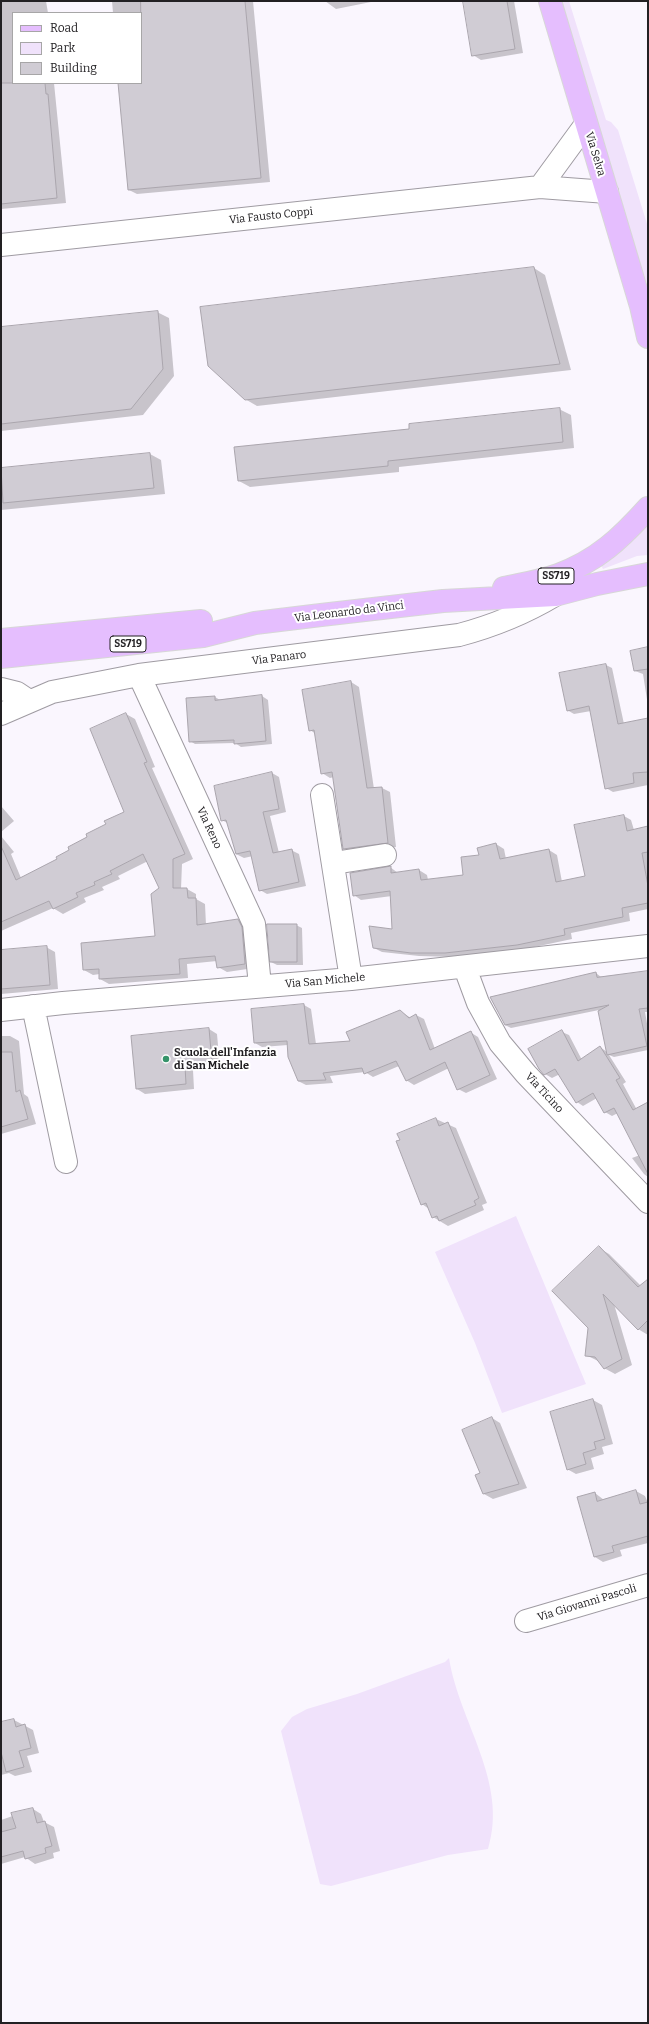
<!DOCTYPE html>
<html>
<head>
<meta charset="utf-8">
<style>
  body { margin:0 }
  #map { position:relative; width:649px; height:2024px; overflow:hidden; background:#faf6fe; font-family:Bitter,serif }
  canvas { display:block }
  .frame { position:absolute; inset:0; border:2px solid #222023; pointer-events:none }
  .legend { position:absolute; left:12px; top:12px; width:130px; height:72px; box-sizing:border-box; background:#fff; border:1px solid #a7a6a7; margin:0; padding:5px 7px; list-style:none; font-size:12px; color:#222023 }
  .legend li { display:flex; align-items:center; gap:8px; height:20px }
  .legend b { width:20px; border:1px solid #a7a6a7 }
</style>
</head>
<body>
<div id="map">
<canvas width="649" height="2024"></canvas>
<div class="frame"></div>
<ul class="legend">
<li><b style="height:5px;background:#e5befe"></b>Road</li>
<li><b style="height:11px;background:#f0e2fb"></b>Park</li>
<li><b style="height:11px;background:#d0ccd4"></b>Building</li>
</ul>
</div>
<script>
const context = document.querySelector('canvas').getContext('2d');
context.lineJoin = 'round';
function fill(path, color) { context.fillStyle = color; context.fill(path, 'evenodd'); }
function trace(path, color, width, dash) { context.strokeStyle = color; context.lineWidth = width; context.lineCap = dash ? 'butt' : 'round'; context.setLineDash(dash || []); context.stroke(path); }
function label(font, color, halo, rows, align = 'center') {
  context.font = font + ' Bitter,serif'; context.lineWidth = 4; context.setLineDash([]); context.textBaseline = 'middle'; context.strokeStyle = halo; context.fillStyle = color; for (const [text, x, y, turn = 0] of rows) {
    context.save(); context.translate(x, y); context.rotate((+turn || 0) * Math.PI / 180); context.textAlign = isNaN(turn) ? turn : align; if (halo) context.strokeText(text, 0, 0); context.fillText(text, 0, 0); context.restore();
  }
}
fill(new Path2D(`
  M 558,1 L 569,1 L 606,120 L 611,122 L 618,130 L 648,227 L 648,286 L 630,237 Z
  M 644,525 L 648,526 L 648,555 L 637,556 L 603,569 L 600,563 Z
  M 516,1216 L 586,1384 L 502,1413 L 475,1343 L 435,1252 Z
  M 449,1658 C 459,1722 509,1782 488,1849 L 448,1855 L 331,1886 L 320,1884 L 281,1731 L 292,1717 L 307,1709 L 357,1694 L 445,1662 Z`), '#f0e2fb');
fill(new Path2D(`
  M 1,1 L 46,1 L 48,13 L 13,13 L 13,83 L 54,83 L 66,203 L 1,209 Z
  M 112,1 L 253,1 L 270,182 L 137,194 L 129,190 L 119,83 L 141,83 L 141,13 L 113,13 Z
  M 325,1 L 376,1 L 336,9 Z
  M 464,1 L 514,1 L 523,53 L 481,60 L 473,55 Z
  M 534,268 L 545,275 L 571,370 L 257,406 L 245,399 Z
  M 157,312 L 169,318 L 174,376 L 143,415 L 1,431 L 1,328 Z
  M 559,409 L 571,415 L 574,448 L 399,467 L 399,472 L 250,487 L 239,481 L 410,430 Z
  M 150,454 L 161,460 L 165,494 L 1,510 L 1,470 Z
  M 648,648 L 648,706 L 643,674 L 635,671 Z
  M 606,665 L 612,668 L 624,724 L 648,719 L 648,785 L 613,792 L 606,788 L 591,711 L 574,714 L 567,710 Z
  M 351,682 L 359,687 L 374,789 L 382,788 L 390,792 L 396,847 L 352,853 L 344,848 L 334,777 L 330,778 L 322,773 L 316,734 L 310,730 Z
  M 262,696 L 268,700 L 272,744 L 241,747 L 235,743 L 195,744 L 190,741 L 188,699 L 215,697 L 220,700 Z
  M 126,714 L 135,719 L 155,767 L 152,768 L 193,859 L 182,864 L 181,889 L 187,889 L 196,894 L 196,899 L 205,904 L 206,925 L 238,920 L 247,925 L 254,968 L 227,972 L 218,967 L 217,961 L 187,964 L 188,978 L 109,984 L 100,979 L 100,974 L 93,975 L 84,970 L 156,937 L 160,889 L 148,861 L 118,876 L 120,879 L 102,887 L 104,890 L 84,898 L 86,902 L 63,914 L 53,908 L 1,931 L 1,836 L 14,852 L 11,854 L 21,878 L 58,859 L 125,812 Z
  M 272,773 L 279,777 L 286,812 L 270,816 L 279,853 L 291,850 L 299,854 L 306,886 L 267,894 L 260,890 L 253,856 L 244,858 L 236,854 L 229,824 L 222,820 Z
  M 1,806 L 14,821 L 1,832 Z
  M 624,816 L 631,820 L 634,830 L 648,827 L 648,909 L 629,913 L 630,921 L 571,933 L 572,939 L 525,949 L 454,957 L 419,956 L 382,952 L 374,948 L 393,930 L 392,896 L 361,900 L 354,895 L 390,867 L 398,873 L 419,870 L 427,875 L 428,880 L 464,875 L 480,855 L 496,844 L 504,849 L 506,859 L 549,850 L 557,855 L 562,882 L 586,877 Z
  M 296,925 L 302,928 L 303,965 L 277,965 L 271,962 Z
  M 46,947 L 55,952 L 58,989 L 1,994 L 1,951 Z
  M 648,972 L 648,1012 L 645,1012 L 648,1029 L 648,1050 L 614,1057 L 609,1055 L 626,1082 L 623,1084 L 637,1110 L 648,1106 L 648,1177 L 644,1174 L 632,1158 L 640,1155 L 618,1113 L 612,1116 L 605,1112 L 597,1098 L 583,1106 L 577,1102 L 560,1074 L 552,1078 L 545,1074 L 562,1032 L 569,1035 L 582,1060 L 600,1047 L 607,1052 L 599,1010 L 511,1028 L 505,1025 L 596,973 L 601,977 Z
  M 304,1005 L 311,1009 L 316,1044 L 351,1041 L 400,1011 L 411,1018 L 416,1015 L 424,1019 L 435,1049 L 470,1032 L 478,1037 L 497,1079 L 466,1093 L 458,1089 L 449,1068 L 414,1085 L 406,1080 L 399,1066 L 373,1077 L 365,1072 L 330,1076 L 333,1083 L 306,1085 L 298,1081 L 288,1045 L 262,1047 L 255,1043 Z
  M 209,1029 L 217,1034 L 220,1068 L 193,1070 L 194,1089 L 145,1094 L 137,1089 Z
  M 1,1036 L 10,1036 L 19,1041 L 24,1094 L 28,1097 L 36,1124 L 1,1134 Z
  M 436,1119 L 456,1128 L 487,1203 L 482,1205 L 484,1210 L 448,1226 L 433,1217 L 429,1209 L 422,1204 Z
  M 599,1248 L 609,1254 L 641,1286 L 648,1280 L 648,1335 L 638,1329 L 614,1304 L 632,1365 L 615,1374 L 604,1368 L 600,1362 L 586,1355 Z
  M 593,1400 L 602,1405 L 613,1444 L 602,1447 L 604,1454 L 591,1458 L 594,1469 L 576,1474 L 567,1469 Z
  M 492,1418 L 500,1423 L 527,1488 L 493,1499 L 484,1494 L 482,1473 Z
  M 636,1491 L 645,1496 L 648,1503 L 648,1543 L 620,1550 L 622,1556 L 603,1562 L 595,1557 L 595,1493 L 604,1500 Z
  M 14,1720 L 33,1730 L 39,1753 L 27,1756 L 32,1772 L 15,1776 L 9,1773 L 1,1775 L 1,1723 Z
  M 33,1809 L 41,1814 L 44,1822 L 54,1827 L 60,1851 L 53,1853 L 54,1858 L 35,1864 L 25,1857 L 1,1864 L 1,1820 Z`), '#0003');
const building = new Path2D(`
  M 141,1 L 245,1 L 261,178 L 128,190 L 118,83 L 141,83 Z
  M 463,1 L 507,1 L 515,49 L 472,56 Z
  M 1,83 L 45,83 L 46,94 L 48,94 L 57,198 L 1,204 Z
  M 534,267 L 560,364 L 245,400 L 208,366 L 200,307 Z
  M 158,311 L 163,369 L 131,409 L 1,424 L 1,327 Z
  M 560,408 L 563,442 L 388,461 L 388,466 L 238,481 L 234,447 L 409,429 L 409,424 Z
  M 150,453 L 154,488 L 3,503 L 1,468 Z
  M 648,647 L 648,669 L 634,671 L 630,651 Z
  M 606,664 L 618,724 L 648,718 L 648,772 L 633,773 L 634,783 L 605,789 L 589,706 L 567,711 L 559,673 Z
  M 351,681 L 367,788 L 382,787 L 388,843 L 343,849 L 332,772 L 321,774 L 314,730 L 309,731 L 302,690 Z
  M 262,695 L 266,741 L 234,744 L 234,740 L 189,742 L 186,698 L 215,696 L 215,700 Z
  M 126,713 L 147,762 L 144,763 L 185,854 L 173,859 L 173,888 L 187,888 L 188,898 L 196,898 L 197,925 L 238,919 L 242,927 L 245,964 L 217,968 L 215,956 L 179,959 L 180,974 L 99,979 L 99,969 L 83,970 L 81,943 L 155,936 L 151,894 L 159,888 L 143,854 L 110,871 L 112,874 L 94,882 L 95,885 L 76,893 L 78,897 L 53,909 L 49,901 L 1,922 L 1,846 L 16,880 L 57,859 L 56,857 L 69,850 L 68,847 L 87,837 L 86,834 L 106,824 L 104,821 L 124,812 L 90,729 Z
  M 272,772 L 279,809 L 263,812 L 273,853 L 292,849 L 299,882 L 259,891 L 250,851 L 236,854 L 226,820 L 221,821 L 214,786 Z
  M 624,815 L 627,831 L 648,826 L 648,852 L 642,853 L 648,886 L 648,903 L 622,908 L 623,917 L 564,929 L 565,935 L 517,945 L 445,953 L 411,953 L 373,948 L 369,926 L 392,929 L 390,891 L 353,896 L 350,873 L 391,866 L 391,873 L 419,869 L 421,880 L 463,875 L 461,857 L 479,855 L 477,848 L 496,843 L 500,859 L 549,849 L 556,882 L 585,876 L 574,825 Z
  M 267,924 L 297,924 L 297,962 L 270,962 Z
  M 47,946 L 50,985 L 1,989 L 1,950 Z
  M 648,971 L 648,1008 L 639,1009 L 647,1046 L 607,1055 L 598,1011 L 609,1005 L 505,1025 L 490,997 L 596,972 L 597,977 Z
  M 304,1004 L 309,1044 L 350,1041 L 346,1032 L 400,1010 L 409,1018 L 416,1014 L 430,1050 L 471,1031 L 490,1075 L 457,1090 L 445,1062 L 406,1081 L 396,1061 L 364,1074 L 362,1068 L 323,1073 L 326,1080 L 298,1081 L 288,1057 L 287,1041 L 254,1043 L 251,1009 Z
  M 209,1028 L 212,1063 L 185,1066 L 186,1084 L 136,1089 L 131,1036 Z
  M 562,1030 L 578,1061 L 600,1046 L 620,1078 L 616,1080 L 633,1110 L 648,1102 L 648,1174 L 614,1108 L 604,1113 L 593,1093 L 576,1103 L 555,1069 L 544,1075 L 539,1069 L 528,1049 Z
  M 1,1052 L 12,1052 L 16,1092 L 20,1090 L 28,1119 L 1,1127 Z
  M 436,1118 L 439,1126 L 448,1122 L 479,1198 L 474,1201 L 476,1205 L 439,1221 L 437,1216 L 432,1218 L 426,1203 L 421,1205 L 396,1141 L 400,1140 L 397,1134 Z
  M 599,1246 L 638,1287 L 648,1279 L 648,1320 L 638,1330 L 603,1294 L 622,1359 L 604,1369 L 595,1357 L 585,1356 L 588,1328 L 552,1291 Z
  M 593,1399 L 605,1439 L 594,1442 L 596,1449 L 583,1453 L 586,1464 L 567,1470 L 550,1412 Z
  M 492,1417 L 519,1484 L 483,1494 L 475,1475 L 480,1473 L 462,1430 Z
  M 636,1490 L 640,1504 L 648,1502 L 648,1536 L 612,1546 L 614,1552 L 594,1557 L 577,1497 L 595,1492 L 597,1501 Z
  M 14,1719 L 16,1727 L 25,1724 L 31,1748 L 19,1751 L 24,1767 L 6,1772 L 1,1752 L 1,1722 Z
  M 33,1808 L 37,1823 L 45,1821 L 52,1846 L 45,1848 L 46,1853 L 25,1859 L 23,1851 L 1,1857 L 1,1832 L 16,1828 L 11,1813 Z`);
fill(building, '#d0ccd4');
trace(building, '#aaa5ad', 1);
const minor = new Path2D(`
  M 540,187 L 586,124
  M 1,245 L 540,187 L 607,192
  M 139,675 L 254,924 L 260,986
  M 1,689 L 17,693 L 29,701
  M 1,714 L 52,692 L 139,675 L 459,635 C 493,626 525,613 555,595
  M 322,795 L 351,979
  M 334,863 L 385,855
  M 468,967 L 468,976 L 478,1003 L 500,1043 L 526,1074 L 648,1202
  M 33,1006 L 66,1162
  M 1,1010 L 63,1003 L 351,979 L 648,946
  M 526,1621 L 648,1585`);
const major = new Path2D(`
  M 550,1 L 641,306 L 648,337
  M 504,588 C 522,584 541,581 558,575 C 597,561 621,538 648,508
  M 1,640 L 201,621
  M 1,657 L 203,636 L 255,623 L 321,615 L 443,601 L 555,595 L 597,584 L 648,574`);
trace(minor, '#9f9ba2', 24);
trace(major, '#d7d7d7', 24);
trace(minor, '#fff', 22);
trace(major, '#e5befe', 22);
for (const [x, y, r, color] of [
  [166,1059,4,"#36936a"]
]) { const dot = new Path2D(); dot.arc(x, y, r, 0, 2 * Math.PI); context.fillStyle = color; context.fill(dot); trace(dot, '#fff', 1.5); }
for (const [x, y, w] of [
  [556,576,36],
  [128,644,36]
]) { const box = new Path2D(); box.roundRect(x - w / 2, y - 8, w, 16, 3); context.fillStyle = '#fff'; context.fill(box); trace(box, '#222023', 1); }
label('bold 10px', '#222023', null, [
  ["SS719",556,576],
  ["SS719",128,644]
]);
label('11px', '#222023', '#fff', [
  ["Via Selva",595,154,73],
  ["Via Fausto Coppi",271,216,-6],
  ["Via Leonardo da Vinci",349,612,-7],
  ["Via Panaro",279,658,-7],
  ["Via Reno",209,828,65],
  ["Via San Michele",325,981,-5],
  ["Via Ticino",544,1093,47],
  ["Via Giovanni Pascoli",587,1603,-17]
]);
label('bold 11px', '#222023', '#fff', [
  ["Scuola dell'Infanzia",174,1053],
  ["di San Michele",174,1066]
], 'left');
</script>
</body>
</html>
